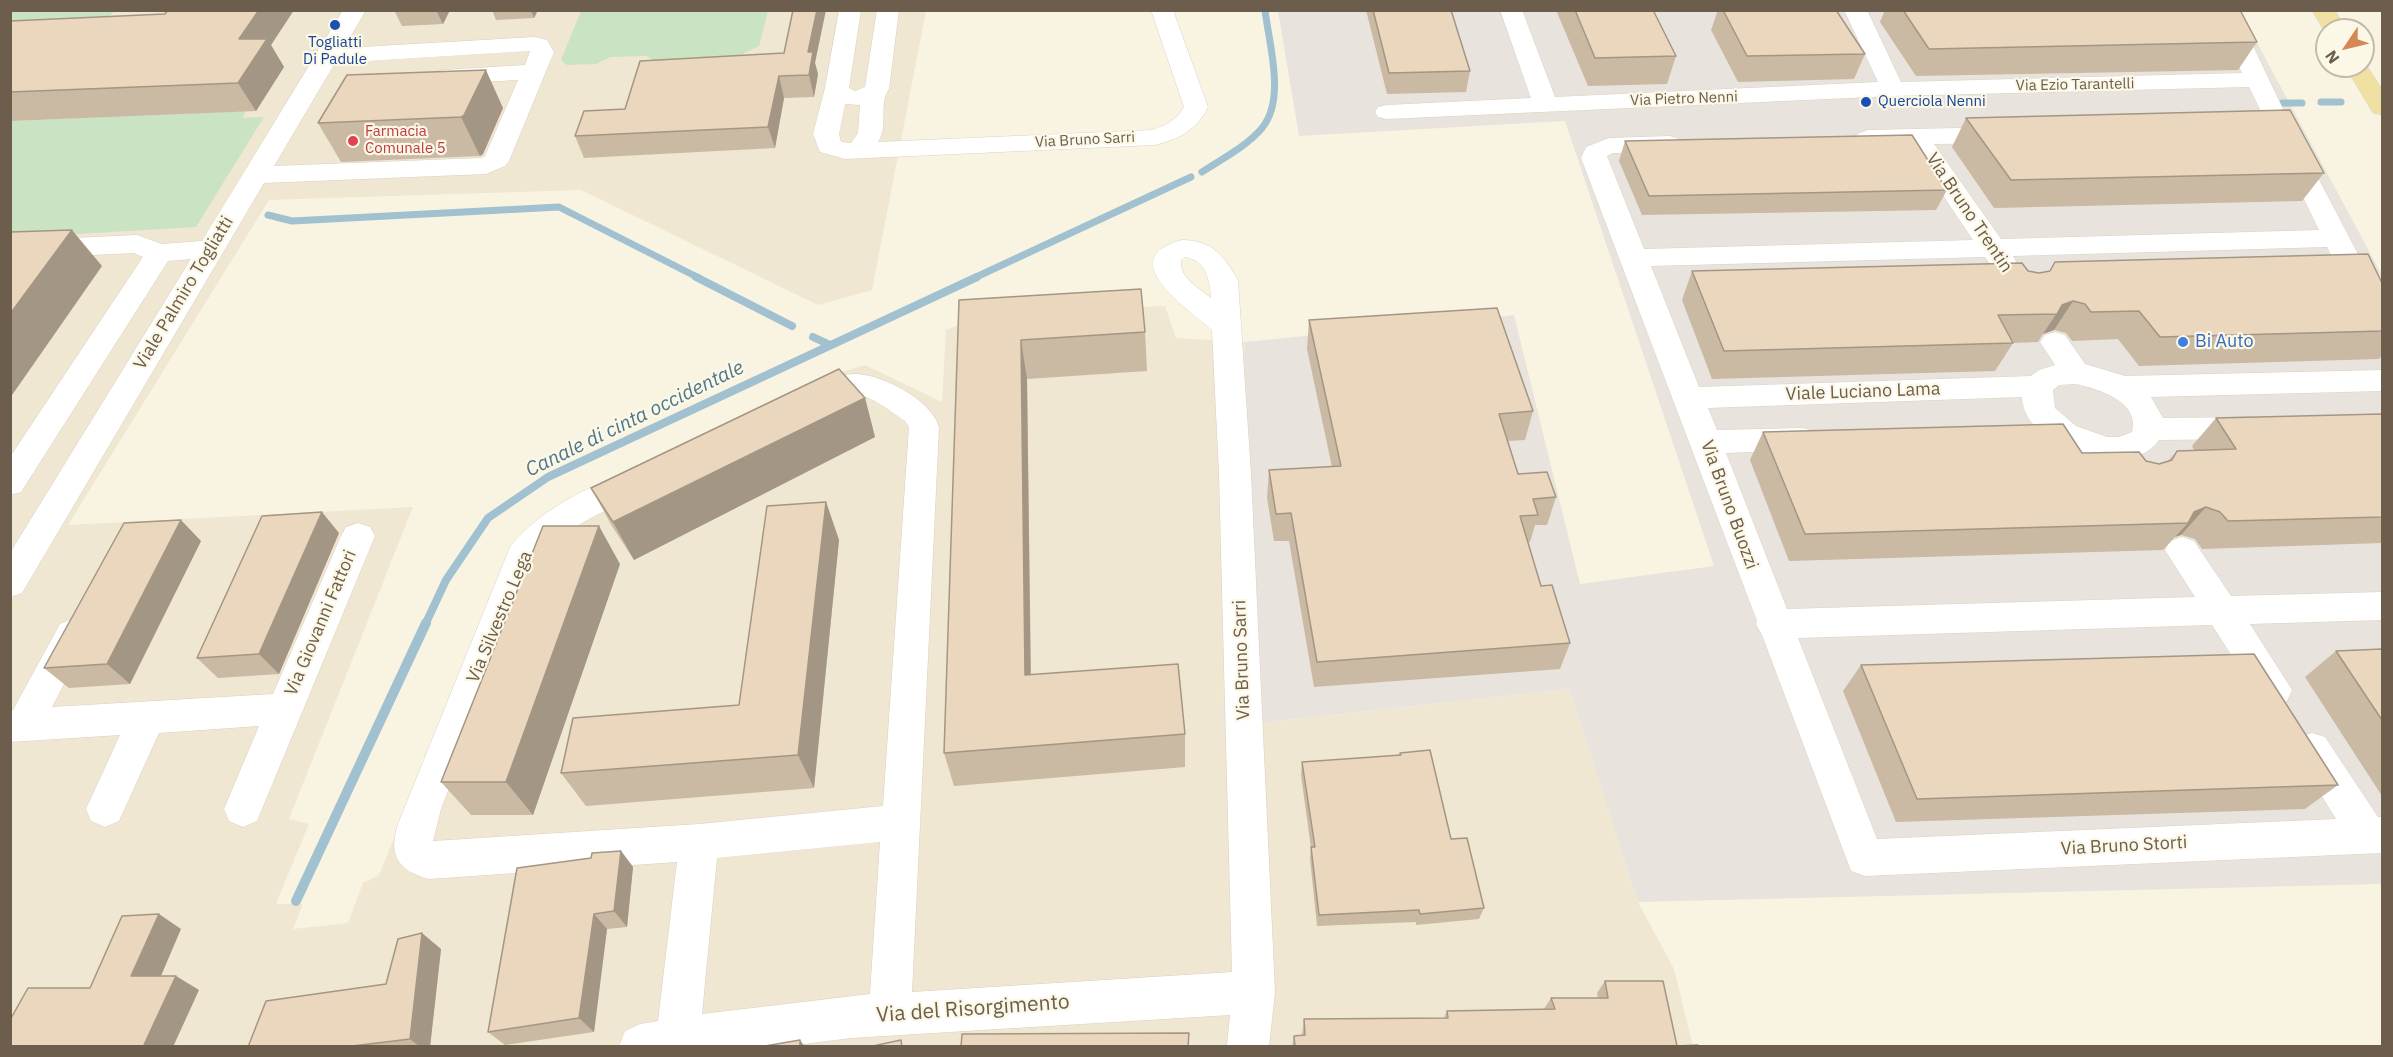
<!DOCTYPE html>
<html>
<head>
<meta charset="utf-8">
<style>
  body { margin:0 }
  #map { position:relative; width:2393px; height:1057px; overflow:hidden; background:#f9f4e2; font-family:"IBM Plex Sans",sans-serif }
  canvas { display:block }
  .frame { position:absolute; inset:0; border:12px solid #6d5d4c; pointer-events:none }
  .north { position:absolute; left:2315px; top:18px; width:60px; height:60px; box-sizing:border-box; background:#fcf8e7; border:2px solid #c3baa9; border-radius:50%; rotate:235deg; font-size:16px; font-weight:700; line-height:24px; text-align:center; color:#6d5d4c }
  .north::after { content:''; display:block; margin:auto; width:21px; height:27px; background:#d58755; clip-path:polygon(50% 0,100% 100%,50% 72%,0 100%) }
</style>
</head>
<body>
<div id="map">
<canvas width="2393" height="1057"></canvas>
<div class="frame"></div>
<div class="north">N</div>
</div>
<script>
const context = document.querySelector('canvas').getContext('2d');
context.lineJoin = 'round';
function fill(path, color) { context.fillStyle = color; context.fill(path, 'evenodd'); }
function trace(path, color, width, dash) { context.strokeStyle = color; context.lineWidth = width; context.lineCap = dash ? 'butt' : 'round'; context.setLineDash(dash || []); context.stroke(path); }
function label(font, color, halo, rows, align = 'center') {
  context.font = font + ' "IBM Plex Sans",sans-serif'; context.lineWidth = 4.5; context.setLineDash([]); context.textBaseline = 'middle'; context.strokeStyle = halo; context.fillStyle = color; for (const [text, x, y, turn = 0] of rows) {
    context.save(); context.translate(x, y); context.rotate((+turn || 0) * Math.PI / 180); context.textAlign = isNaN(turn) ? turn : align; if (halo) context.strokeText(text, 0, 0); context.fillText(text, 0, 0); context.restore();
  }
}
fill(new Path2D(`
  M 10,11 L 926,11 L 872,290 L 818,305 L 581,190 L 269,200 L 68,525 L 413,507 L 289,819 L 309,824 L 276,904 L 303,904 L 293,929 L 348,923 L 363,883 L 379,875 L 512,550 L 535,522 L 826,377 L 865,365 L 942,402 L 946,330 L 990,312 L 1165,306 L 1176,338 L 1245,342 L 1222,727 L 1569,689 L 1638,902 L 1674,969 L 1693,1046 L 11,1046 Z`), '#efe7d1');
fill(new Path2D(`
  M 1278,11 L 2240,11 L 2382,275 L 2382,884 L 1638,902 L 1569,689 L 1222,727 L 1245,342 L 1514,315 L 1580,584 L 1714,566 L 1565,121 L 1299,136 Z`), '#e8e4dd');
fill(new Path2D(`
  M 10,11 L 114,11 L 102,25 L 11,50 Z
  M 581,11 L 768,11 L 759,46 L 734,58 L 654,61 L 647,56 L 610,57 L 596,64 L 567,65 L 561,60 Z
  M 246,111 L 242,118 L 264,117 L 196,227 L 11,238 L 10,121 Z`), '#cae4c3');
trace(new Path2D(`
  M 2321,102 L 2341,102
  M 2282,103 L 2302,103
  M 1202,172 C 1222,159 1247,146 1262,128 C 1286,99 1269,44 1265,10
  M 268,215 L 292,221 L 559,207 L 699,278
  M 974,278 L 1191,177`), '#a1c0d0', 7);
trace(new Path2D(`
  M 696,277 L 792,326
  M 813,337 L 830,345
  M 425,625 L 446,580 L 488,518 L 548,477 L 977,277`), '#a1c0d0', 8);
trace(new Path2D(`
  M 296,901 L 426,623`), '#a1c0d0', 10);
const minor = new Path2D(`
  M 343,10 L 366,10 L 344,48 L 535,37 L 547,40 L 554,52 L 509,161 L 505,166 L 486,174 L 264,183 L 22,593 L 10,597 L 10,553 L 191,259 L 168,261 L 21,492 L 10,495 L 10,457 L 143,257 L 134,253 L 10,259 L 10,241 L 137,235 L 162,244 L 202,241 ZM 530,51 L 525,65 L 443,70 L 435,72 L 431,77 L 435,82 L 443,84 L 518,80 L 485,156 L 481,158 L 274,166 L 335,63 Z
  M 839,10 L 861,10 L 849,88 L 855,91 L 865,87 L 877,10 L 899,10 L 889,89 C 878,104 889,126 878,142 L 1152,130 C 1166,125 1177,120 1184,107 L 1151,10 L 1173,10 L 1208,107 C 1197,130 1179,139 1155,145 L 845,159 L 820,152 L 813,134 L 825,88 ZM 845,104 L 860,105 L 858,133 L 851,143 L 841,142 L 839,134 Z
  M 1500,10 L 1522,10 L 1555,97 L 1878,82 L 1844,10 L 1867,10 L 1901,82 L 2242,73 L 2213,10 L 2236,10 L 2292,128 L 2382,300 L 2382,337 L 2372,334 L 2327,247 L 2013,256 L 2016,261 L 2012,267 L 2002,270 L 1992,267 L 1985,257 L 1651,266 L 1699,387 L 2031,376 L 2039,370 L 2055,365 L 2040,342 L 2045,335 L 2055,332 L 2065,335 L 2085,364 L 2125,376 L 2382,370 L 2382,391 L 2151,397 L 2163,418 L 2251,417 L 2262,420 L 2266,428 L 2262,436 L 2251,439 L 2159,440 C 2130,484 2023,448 2022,397 L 1708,408 L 1717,430 L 1803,428 L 1814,431 L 1819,439 L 1814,447 L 1803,450 L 1726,453 L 1787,609 L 2195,597 L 2165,550 L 2170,541 L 2182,537 L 2194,541 L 2231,596 L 2382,592 L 2382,620 L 2250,624 L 2292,690 L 2287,701 L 2274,705 L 2261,701 L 2212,625 L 1798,638 L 1877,839 L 2336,819 L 2293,749 L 2299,737 L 2312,733 L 2325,737 L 2378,817 L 2382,817 L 2382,853 L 1865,876 L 1851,871 L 1762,635 L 1756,624 L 1757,621 L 1581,158 L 1586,147 L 1609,138 L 1670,136 L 1679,139 L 1683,144 L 1679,149 L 1670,152 L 1613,153 L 1607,156 L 1644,249 L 1973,240 L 1909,145 L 1868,146 L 1859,143 L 1855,138 L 1859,133 L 1868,130 L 2003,127 L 2012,130 L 2016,135 L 2012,140 L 2003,143 L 1934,144 L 2001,239 L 2319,230 L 2249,87 L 1893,96 L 1387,119 L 1378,117 L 1375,112 L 1378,107 L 1387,105 L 1531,98 ZM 2075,384 C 2097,388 2141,402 2132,432 L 2119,437 L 2107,437 L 2076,426 L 2055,408 L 2053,390 L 2059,385 Z
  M 1182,240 C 1212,240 1224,256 1238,280 L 1251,474 L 1275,992 L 1269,1046 L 1227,1046 L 1230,1015 L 851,1038 L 788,1046 L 619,1046 L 625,1031 L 640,1024 L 658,1021 L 677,862 L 429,879 C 398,871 388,855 398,824 L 510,547 C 541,508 592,484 639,469 L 650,472 L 655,481 L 650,490 C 609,509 565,525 537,562 L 441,809 L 433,841 L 699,824 L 883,806 L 909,427 L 905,421 C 891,412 872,395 854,395 C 834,395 820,412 799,406 L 795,398 C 801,388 810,385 821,382 C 832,378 842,375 853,374 C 880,373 932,400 939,427 L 912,992 L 1232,972 L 1219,474 L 1212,330 C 1188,309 1112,258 1182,240 ZM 1185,257 C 1206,260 1210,280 1211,298 C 1199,288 1179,278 1181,260 ZM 880,842 L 870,994 L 702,1014 L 717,858 Z
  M 358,523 L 370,527 L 375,536 L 257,821 L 243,827 L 229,821 L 224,809 L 259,726 L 159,733 L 119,821 L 105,827 L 91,821 L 86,809 L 120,735 L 10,742 L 10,710 L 13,710 L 60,624 L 72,619 L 84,624 L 90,634 L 52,707 L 273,694 L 341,536 L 346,527 Z`);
const major = new Path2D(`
  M 2312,10 L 2335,10 L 2346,30 L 2327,30 L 2327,35 Z
  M 2363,60 L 2382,89 L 2382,115 L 2373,113 L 2345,66 L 2363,66 Z`);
trace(minor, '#dcd1bf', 1);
trace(major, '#d9d5d0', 1);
fill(minor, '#fff');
fill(major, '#f0e0a2');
fill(new Path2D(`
  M 168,10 L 294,10 L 271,45 L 284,67 L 256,111 L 10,121 L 10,21 L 165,14 Z
  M 394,10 L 450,10 L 443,24 L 402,26 Z
  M 492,10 L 538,10 L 534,18 L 496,20 Z
  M 1366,10 L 1451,10 L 1470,71 L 1466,92 L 1387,94 Z
  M 1556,10 L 1653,10 L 1676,56 L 1667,84 L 1588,86 Z
  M 1718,10 L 1836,10 L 1865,54 L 1854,79 L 1738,82 L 1711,30 Z
  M 1885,10 L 2240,10 L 2257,42 L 2238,70 L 1916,76 L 1880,22 Z
  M 815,63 L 818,74 L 814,97 L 784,98 L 775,148 L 584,158 L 575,136 L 625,109 Z
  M 503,108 L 483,154 L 480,156 L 341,162 L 318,123 Z
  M 1966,118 L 2324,173 L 2302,201 L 1994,208 L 1952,147 Z
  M 1625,141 L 1947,190 L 1936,210 L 1642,215 L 1619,161 Z
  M 1692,271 L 2028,271 L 2039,273 L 2382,283 L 2382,355 L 2379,359 L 2139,366 L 2118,339 L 2072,341 L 2066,333 L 2054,330 L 2043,334 L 2038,342 L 2013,343 L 1995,371 L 1712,379 L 1682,300 Z
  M 959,300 L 1145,332 L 1147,371 L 1027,379 L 1031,675 L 1185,734 L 1185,767 L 954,786 L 944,753 Z
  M 1309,320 L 1533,411 L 1525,440 L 1508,441 L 1518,474 L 1556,497 L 1547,525 L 1535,525 L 1530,542 L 1528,542 L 1541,586 L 1570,643 L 1560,669 L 1314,687 L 1289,541 L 1274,541 L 1267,498 L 1269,470 L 1332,467 L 1307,349 Z
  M 865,398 L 875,437 L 634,560 L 612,526 L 591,488 Z
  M 2382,414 L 2382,543 L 2202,549 L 2195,539 L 2181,535 L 2175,537 L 2163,550 L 1789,561 L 1750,460 L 1763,432 L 2082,453 L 2146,461 L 2159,464 L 2167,462 L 2177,451 L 2194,450 L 2192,446 L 2216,418 Z
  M 826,502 L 839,540 L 814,788 L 586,806 L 561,773 L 739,705 Z
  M 339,533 L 279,674 L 218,678 L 197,658 Z
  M 201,541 L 130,684 L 69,688 L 44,668 Z
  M 620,564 L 533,815 L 471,815 L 441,782 Z
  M 2382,649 L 2382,796 L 2305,677 L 2336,651 Z
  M 1861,665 L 2338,785 L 2305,809 L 1896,822 L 1843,691 Z
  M 1400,753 L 1451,839 L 1484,908 L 1479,919 L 1416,925 L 1416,922 L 1317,926 L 1310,859 L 1311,848 L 1301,775 L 1302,762 L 1399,755 Z
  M 621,851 L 633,867 L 627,927 L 607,929 L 594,1032 L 505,1045 L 488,1032 Z
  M 441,949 L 430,1047 L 248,1047 L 386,984 Z
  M 1605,981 L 1677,1046 L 1699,1047 L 1292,1047 L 1294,1036 L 1302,1035 L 1304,1019 L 1444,1018 L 1447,1011 L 1544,1009 L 1551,998 L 1598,998 L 1597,993 Z`), '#cab9a3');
fill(new Path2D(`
  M 259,10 L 294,10 L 271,45 L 284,67 L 256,111 L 238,83 L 239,39 Z
  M 436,10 L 450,10 L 443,24 Z
  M 531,10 L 538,10 L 534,18 Z
  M 817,10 L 826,10 L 815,63 L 818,74 L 814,97 L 809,75 L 808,52 Z
  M 486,70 L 503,108 L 483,154 L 480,156 L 461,117 Z
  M 779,76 L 784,98 L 775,148 L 768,127 Z
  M 72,230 L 102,266 L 10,398 L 10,314 Z
  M 2073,301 L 2054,330 L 2043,334 L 2062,305 Z
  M 1021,340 L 1027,379 L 1031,710 L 1025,675 Z
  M 865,398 L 875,437 L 634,560 L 613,522 Z
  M 826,502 L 839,540 L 814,788 L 798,755 Z
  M 2206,507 L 2181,535 L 2175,537 L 2188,523 L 2194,512 Z
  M 322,512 L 339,533 L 279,674 L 259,654 Z
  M 181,520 L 201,541 L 130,684 L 107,664 Z
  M 599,526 L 620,564 L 533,815 L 506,782 Z
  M 621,851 L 633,867 L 627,927 L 614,911 Z
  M 159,914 L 181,929 L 155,990 L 131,976 Z
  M 594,914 L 607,929 L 594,1032 L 579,1018 Z
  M 422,933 L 441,949 L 430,1047 L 420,1047 L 410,1039 Z
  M 176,976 L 199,990 L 173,1047 L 143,1047 Z
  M 800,1040 L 805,1047 L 800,1047 Z`), '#a49684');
const building = new Path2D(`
  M 168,10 L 259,10 L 239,39 L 267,39 L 238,83 L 10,92 L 10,21 L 165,14 Z
  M 793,10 L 817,10 L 808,52 L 813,52 L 809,75 L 779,76 L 768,127 L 575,136 L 584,111 L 625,109 L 640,61 L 784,53 Z
  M 1373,10 L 1451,10 L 1470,71 L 1389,73 Z
  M 1575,10 L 1653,10 L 1676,56 L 1595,58 Z
  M 1723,10 L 1836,10 L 1865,54 L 1747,56 Z
  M 1903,10 L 2240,10 L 2257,42 L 1929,49 Z
  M 486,70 L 464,115 L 461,117 L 318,123 L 347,75 Z
  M 2290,110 L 2324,173 L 2011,180 L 1966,118 Z
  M 1912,135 L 1947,190 L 1649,196 L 1625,141 Z
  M 72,230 L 10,314 L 10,232 Z
  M 2368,254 L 2382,283 L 2382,331 L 2160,337 L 2139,311 L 2091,312 L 2085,304 L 2073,301 L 2062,305 L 2057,314 L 1998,315 L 2013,343 L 1724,351 L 1692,271 L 2022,263 L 2028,271 L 2039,273 L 2050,271 L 2055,262 Z
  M 1141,289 L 1145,332 L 1021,340 L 1025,675 L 1178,664 L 1185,734 L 944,753 L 959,300 Z
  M 1497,308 L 1533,411 L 1499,414 L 1518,474 L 1547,472 L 1556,497 L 1533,499 L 1538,515 L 1520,516 L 1541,586 L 1552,585 L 1570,643 L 1317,662 L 1291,513 L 1276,514 L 1269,470 L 1341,466 L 1309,320 Z
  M 839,369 L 865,398 L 613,522 L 591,488 Z
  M 2382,414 L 2382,517 L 2228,521 L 2220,512 L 2206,507 L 2194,512 L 2188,523 L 1805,534 L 1763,432 L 2063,424 L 2082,453 L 2139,452 L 2146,461 L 2159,464 L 2172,460 L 2177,451 L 2236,449 L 2216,418 Z
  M 826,502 L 798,755 L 561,773 L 573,718 L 739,705 L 767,506 Z
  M 322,512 L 259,654 L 197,658 L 262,516 Z
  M 181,520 L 107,664 L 44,668 L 124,523 Z
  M 543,526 L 599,526 L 506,782 L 441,782 Z
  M 2382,649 L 2382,720 L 2336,651 Z
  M 2254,654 L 2338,785 L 1917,799 L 1861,665 Z
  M 1430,750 L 1451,839 L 1467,838 L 1484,908 L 1420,914 L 1419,910 L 1319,915 L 1311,847 L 1315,847 L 1302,762 L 1401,755 L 1400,753 Z
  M 621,851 L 614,911 L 594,914 L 579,1018 L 488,1032 L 517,868 L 591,858 L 592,853 Z
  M 159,914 L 131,976 L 176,976 L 143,1047 L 10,1047 L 10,1020 L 28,988 L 90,988 L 122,916 Z
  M 422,933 L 410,1039 L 344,1047 L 248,1047 L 266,1001 L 386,984 L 398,939 Z
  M 1605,981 L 1663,981 L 1677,1046 L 1698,1045 L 1699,1047 L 1295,1047 L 1294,1036 L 1305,1035 L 1304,1019 L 1448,1018 L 1447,1011 L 1555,1009 L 1551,998 L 1608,998 Z
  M 1189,1033 L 1188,1047 L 961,1047 L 962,1034 Z
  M 800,1040 L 800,1047 L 759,1047 Z
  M 901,1040 L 902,1047 L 868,1047 Z`);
fill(building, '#ebd7bd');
trace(building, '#a49684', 1.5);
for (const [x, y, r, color] of [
  [335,25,6,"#1a4fb4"],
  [1866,102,6,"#1a4fb4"],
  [353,141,6,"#e0444e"],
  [2183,342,6,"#3f7fe0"]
]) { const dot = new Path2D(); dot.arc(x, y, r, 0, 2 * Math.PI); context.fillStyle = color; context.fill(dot); trace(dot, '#fcf8e7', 2); }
label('15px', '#164399', '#fcf8e7', [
  ["Togliatti",335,43],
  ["Di Padule",335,60],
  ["Querciola Nenni",1878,102,"left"]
]);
label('15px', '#6d5d4c', '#fcf8e7', [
  ["Via Ezio Tarantelli",2075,85,-1],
  ["Via Pietro Nenni",1684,99,-2],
  ["Via Bruno Sarri",1085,140,-3]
]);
label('15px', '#be3a42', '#fcf8e7', [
  ["Farmacia",365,132],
  ["Comunale 5",365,149]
], 'left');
label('18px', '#6d5d4c', '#fcf8e7', [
  ["Via Bruno Trentin",1969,213,56],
  ["Viale Palmiro Togliatti",184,293,-59],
  ["Viale Luciano Lama",1863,392,-2],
  ["Via Bruno Buozzi",1729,505,70],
  ["Via Silvestro Lega",500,617,-67],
  ["Via Giovanni Fattori",321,623,-67],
  ["Via Bruno Sarri",1242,660,-92],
  ["Via Bruno Storti",2124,846,-3]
]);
label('18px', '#366cbe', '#fcf8e7', [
  ["Bi Auto",2195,342]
], 'left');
label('italic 20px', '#50778b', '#fcf8e7', [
  ["Canale di cinta occidentale",635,419,-26]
]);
label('21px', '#6d5d4c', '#fcf8e7', [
  ["Via del Risorgimento",973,1009,-4]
]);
</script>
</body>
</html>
